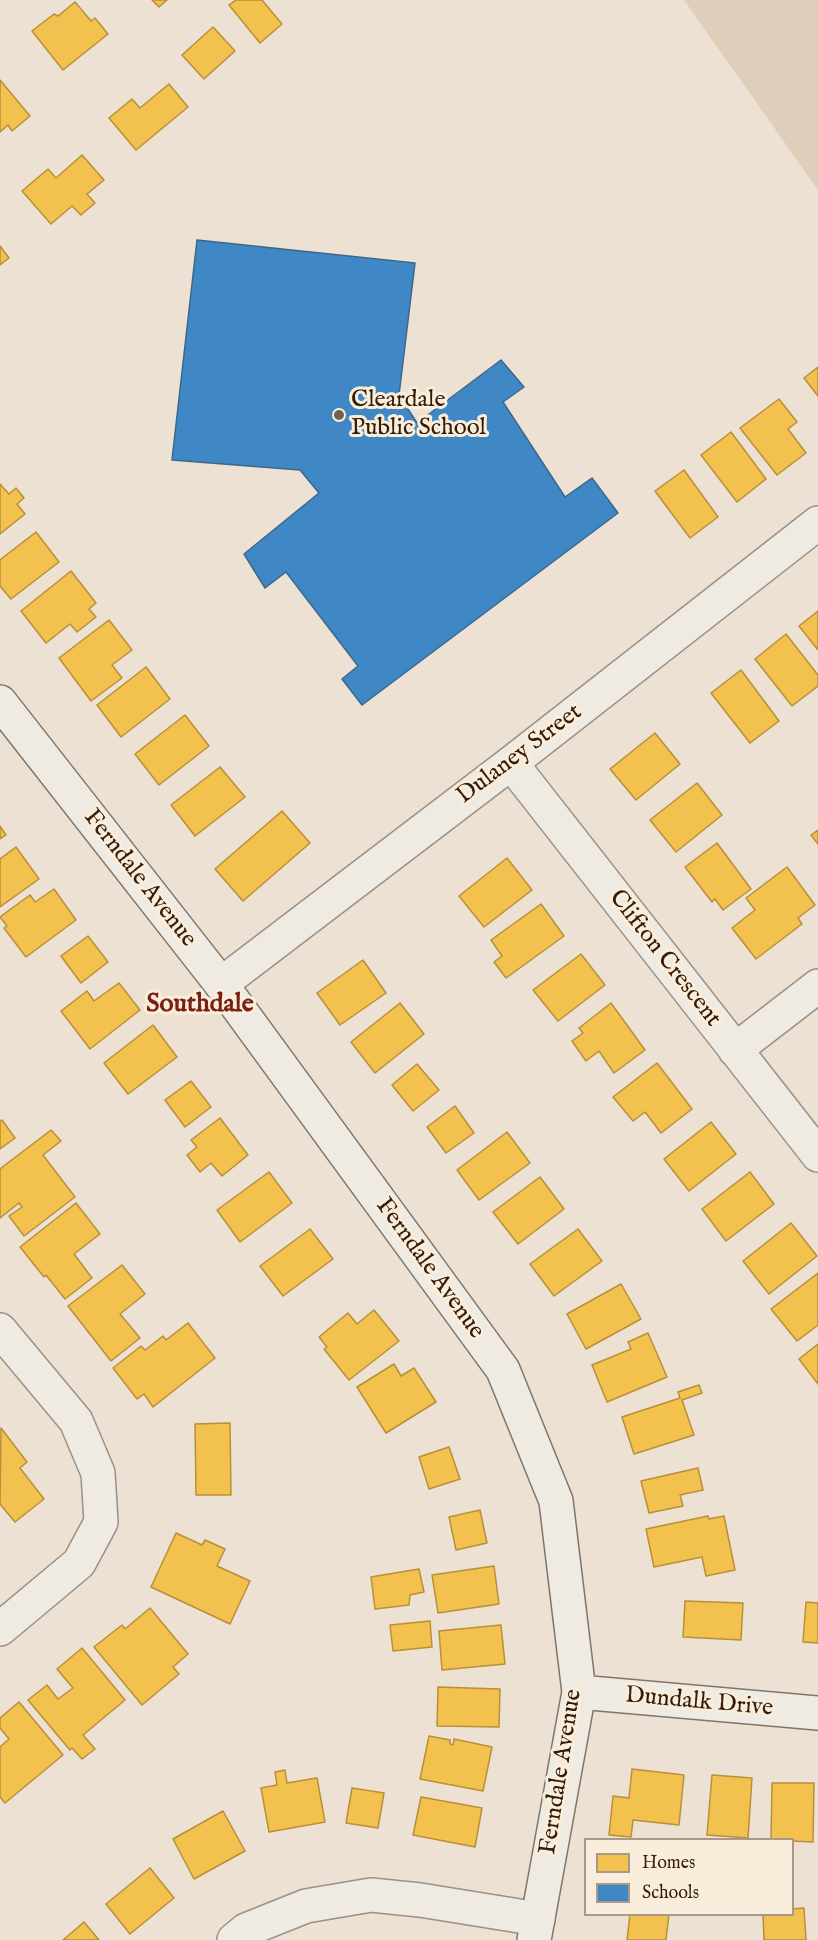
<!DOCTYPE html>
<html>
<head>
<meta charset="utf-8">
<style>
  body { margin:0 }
  #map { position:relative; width:818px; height:1940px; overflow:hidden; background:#ece1d2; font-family:"IM FELL English",serif }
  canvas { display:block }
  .legend { position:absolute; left:584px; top:1838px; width:210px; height:78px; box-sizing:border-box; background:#f9eddb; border:2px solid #ab9987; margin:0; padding:8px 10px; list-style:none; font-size:18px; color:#351b08 }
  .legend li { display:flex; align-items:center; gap:12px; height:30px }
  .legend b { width:30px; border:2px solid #ab9987 }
</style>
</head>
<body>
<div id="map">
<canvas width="818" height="1940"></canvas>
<ul class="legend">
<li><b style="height:16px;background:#f2c14e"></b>Homes</li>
<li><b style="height:16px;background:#3f88c5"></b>Schools</li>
</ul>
</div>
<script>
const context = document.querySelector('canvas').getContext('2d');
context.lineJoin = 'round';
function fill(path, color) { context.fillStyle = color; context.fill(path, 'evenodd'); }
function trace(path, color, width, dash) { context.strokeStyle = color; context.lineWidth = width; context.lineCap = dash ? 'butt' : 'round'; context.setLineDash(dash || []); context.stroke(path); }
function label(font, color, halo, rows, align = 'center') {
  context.font = font + ' "IM FELL English",serif'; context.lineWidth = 6; context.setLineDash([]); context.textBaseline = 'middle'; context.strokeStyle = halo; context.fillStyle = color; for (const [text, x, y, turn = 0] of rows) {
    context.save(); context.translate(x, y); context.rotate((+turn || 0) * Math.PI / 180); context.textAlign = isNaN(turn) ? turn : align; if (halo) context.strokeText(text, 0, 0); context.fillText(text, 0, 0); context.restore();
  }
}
fill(new Path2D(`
  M 684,0 L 818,0 L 818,190 Z`), '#dfcfba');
const homes = new Path2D(`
  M 152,0 L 167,0 L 159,7 Z
  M 236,0 L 262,0 L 282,24 L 260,43 L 229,5 Z
  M 75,2 L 91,21 L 95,18 L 108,34 L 63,70 L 32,31 L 54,14 L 58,16 Z
  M 213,27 L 235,51 L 204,79 L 182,55 Z
  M 0,80 L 30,116 L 12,131 L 8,125 L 0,132 Z
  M 169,84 L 188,107 L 136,150 L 109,118 L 132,99 L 140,108 Z
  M 82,155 L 104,180 L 87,194 L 95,203 L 81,215 L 72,206 L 51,224 L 22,191 L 48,169 L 56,178 Z
  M 0,246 L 9,258 L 0,265 Z
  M 818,367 L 818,396 L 804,378 Z
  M 779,399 L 797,422 L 788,429 L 806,453 L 777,475 L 740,428 Z
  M 731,432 L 766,479 L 737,502 L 701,455 Z
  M 684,470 L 718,517 L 690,538 L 655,491 Z
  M 0,484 L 9,494 L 16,488 L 24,498 L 17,504 L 25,514 L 0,534 Z
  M 36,532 L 59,562 L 11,599 L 0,586 L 0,560 Z
  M 71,571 L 96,603 L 89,609 L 96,617 L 77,632 L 70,624 L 46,643 L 21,611 Z
  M 818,611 L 818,650 L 799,626 Z
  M 109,620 L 132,650 L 112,665 L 122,678 L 91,701 L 59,658 Z
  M 786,634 L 818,675 L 818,686 L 792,706 L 755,659 Z
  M 146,667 L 170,699 L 121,737 L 97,705 Z
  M 741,670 L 779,721 L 750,743 L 711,693 Z
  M 185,715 L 209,746 L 159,785 L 135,754 Z
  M 655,733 L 680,764 L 636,800 L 610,769 Z
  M 220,767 L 245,797 L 195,836 L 171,805 Z
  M 697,783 L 722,815 L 676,852 L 650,820 Z
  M 282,811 L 310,843 L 243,901 L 215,869 Z
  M 0,826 L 6,835 L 0,839 Z
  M 818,830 L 818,844 L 811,835 Z
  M 717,843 L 751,889 L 723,910 L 715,899 L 712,902 L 685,867 Z
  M 16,847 L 39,879 L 0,907 L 0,859 Z
  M 507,858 L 532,890 L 484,927 L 459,896 Z
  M 787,867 L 815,905 L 798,918 L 802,924 L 756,959 L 732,928 L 755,910 L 746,898 Z
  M 54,889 L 76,920 L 26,957 L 4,928 L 7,926 L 0,917 L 30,895 L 35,902 Z
  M 541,904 L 564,936 L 506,978 L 494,962 L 502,956 L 491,940 Z
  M 88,936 L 108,962 L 81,983 L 61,956 Z
  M 581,954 L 605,985 L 558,1021 L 533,990 Z
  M 363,960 L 386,993 L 340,1025 L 317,993 Z
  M 119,983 L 140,1010 L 90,1049 L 61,1011 L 87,991 L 94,1001 Z
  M 400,1003 L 424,1034 L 375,1073 L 351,1042 Z
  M 611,1003 L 645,1050 L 614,1073 L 599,1051 L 586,1061 L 572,1041 L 583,1033 L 579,1028 Z
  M 153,1025 L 177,1057 L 128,1094 L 104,1063 Z
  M 657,1063 L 692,1109 L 661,1133 L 645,1112 L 633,1121 L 613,1097 Z
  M 417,1064 L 439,1090 L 413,1111 L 392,1085 Z
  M 191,1081 L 211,1107 L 185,1127 L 165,1100 Z
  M 455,1106 L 474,1133 L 446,1153 L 427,1127 Z
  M 220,1118 L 248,1155 L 222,1176 L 211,1163 L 200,1172 L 187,1155 L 197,1147 L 191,1140 Z
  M 2,1120 L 15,1138 L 0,1149 L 0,1121 Z
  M 711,1122 L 736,1154 L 689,1191 L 664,1159 Z
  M 51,1130 L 61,1141 L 43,1155 L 75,1197 L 24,1236 L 9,1216 L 22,1207 L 19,1203 L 0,1218 L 0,1169 Z
  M 507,1132 L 530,1163 L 479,1200 L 457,1170 Z
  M 269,1172 L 292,1203 L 240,1242 L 217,1210 Z
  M 750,1172 L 774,1204 L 726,1241 L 702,1209 Z
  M 540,1177 L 564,1209 L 518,1244 L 493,1212 Z
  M 76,1203 L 100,1234 L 74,1254 L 92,1278 L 65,1299 L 46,1275 L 44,1277 L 20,1247 Z
  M 791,1223 L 817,1256 L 769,1294 L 743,1261 Z
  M 310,1229 L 333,1259 L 283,1296 L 260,1266 Z
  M 578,1229 L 602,1261 L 554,1296 L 530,1264 Z
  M 122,1265 L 145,1294 L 120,1314 L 140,1338 L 111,1361 L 68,1306 Z
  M 818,1273 L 818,1325 L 797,1341 L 771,1309 Z
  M 621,1284 L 641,1319 L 586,1349 L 567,1314 Z
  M 374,1310 L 399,1341 L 349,1380 L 324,1349 L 327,1347 L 319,1337 L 348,1313 L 357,1324 Z
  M 188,1323 L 215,1358 L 153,1407 L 144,1394 L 137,1399 L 113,1368 L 141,1346 L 145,1350 L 163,1336 L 166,1340 Z
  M 648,1333 L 667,1377 L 607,1402 L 592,1365 L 631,1349 L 628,1342 Z
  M 818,1344 L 818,1384 L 799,1359 Z
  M 394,1364 L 401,1376 L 414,1368 L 436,1402 L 386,1433 L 357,1387 Z
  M 699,1385 L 702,1393 L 682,1400 L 694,1435 L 634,1454 L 622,1417 L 680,1398 L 678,1392 Z
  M 230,1423 L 231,1495 L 196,1495 L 195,1424 Z
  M 1,1428 L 27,1462 L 20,1468 L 44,1499 L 15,1522 L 0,1504 Z
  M 449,1447 L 460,1479 L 429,1489 L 419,1457 Z
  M 698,1468 L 703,1490 L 680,1495 L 683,1506 L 649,1513 L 641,1481 Z
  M 480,1510 L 487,1543 L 456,1550 L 449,1517 Z
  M 708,1516 L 709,1519 L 724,1516 L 735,1570 L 706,1576 L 702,1557 L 654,1567 L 646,1529 Z
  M 176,1533 L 202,1545 L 205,1540 L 225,1549 L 217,1566 L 250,1581 L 230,1624 L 151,1587 Z
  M 494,1566 L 499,1604 L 438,1613 L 432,1575 Z
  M 419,1569 L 424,1592 L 410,1595 L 409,1605 L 375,1609 L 371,1577 Z
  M 685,1601 L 743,1603 L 741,1640 L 683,1637 Z
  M 806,1602 L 818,1603 L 818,1643 L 803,1642 Z
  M 150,1608 L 188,1654 L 173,1667 L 179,1674 L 142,1705 L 94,1647 L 122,1625 L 125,1629 Z
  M 430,1621 L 432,1647 L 393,1651 L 390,1625 Z
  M 501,1625 L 505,1664 L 442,1670 L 439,1631 Z
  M 82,1648 L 125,1700 L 83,1735 L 95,1749 L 82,1759 L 72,1748 L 70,1750 L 28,1700 L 47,1685 L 58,1699 L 73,1688 L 57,1669 Z
  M 438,1687 L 500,1689 L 499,1727 L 437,1726 Z
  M 19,1702 L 63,1755 L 5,1803 L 0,1797 L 0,1747 L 9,1739 L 0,1728 L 0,1718 Z
  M 429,1736 L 450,1740 L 450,1744 L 453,1745 L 454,1739 L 492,1747 L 483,1791 L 420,1779 Z
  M 632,1769 L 684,1775 L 679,1825 L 633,1820 L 631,1837 L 609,1835 L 613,1796 L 629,1798 Z
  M 285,1770 L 287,1783 L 317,1778 L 325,1822 L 269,1832 L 261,1788 L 277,1785 L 275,1772 Z
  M 712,1775 L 752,1778 L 748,1838 L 707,1835 Z
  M 772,1783 L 814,1783 L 813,1842 L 771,1840 Z
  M 352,1788 L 384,1793 L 378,1828 L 346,1823 Z
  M 421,1797 L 482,1808 L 475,1847 L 413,1835 Z
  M 223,1811 L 245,1851 L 194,1879 L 173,1839 Z
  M 150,1868 L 174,1898 L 130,1934 L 106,1904 Z
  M 804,1908 L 806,1940 L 764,1940 L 763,1914 L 792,1914 L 792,1909 Z
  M 630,1914 L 669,1914 L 666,1940 L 627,1940 Z
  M 84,1922 L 99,1940 L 63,1940 Z`);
fill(homes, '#f2c14e');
trace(homes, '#b98f39', 1.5);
const schools = new Path2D(`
  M 197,240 L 415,263 L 399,395 L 417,423 L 501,360 L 524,387 L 503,402 L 565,497 L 592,478 L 618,513 L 362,705 L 342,679 L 358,666 L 286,572 L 265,588 L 244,554 L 319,493 L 300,470 L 172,460 Z`);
fill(schools, '#3f88c5');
trace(schools, '#3c678c', 1.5);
const street = new Path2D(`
  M 511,763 L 818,1155
  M 221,984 L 511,763 L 818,523
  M 735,1050 L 818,986
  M 0,1330 L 76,1421 L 98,1473 L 101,1522 L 79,1563 L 0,1629
  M 234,1940 L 246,1930 L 306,1906 L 371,1895 L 420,1900 L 538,1919`);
const secondary = new Path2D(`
  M 0,702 L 221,984 L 503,1370 L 556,1501 L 579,1692 L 534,1940
  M 579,1692 L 818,1713`);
trace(street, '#9a9086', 36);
trace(secondary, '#7f756b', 36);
trace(street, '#efeae2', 33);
trace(secondary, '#efeae2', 33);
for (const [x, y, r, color] of [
  [339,415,6,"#75604f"]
]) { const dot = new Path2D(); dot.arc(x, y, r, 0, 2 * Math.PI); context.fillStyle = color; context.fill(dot); trace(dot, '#f9eddb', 2); }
label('24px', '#351b08', '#f9eddb', [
  ["Cleardale",351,401],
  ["Public School",351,429]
], 'left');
label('24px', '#351b08', '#f9eddb', [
  ["Dulaney Street",520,755,-37],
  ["Ferndale Avenue",139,879,52],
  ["Clifton Crescent",664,959,52],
  ["Ferndale Avenue",429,1269,54],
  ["Dundalk Drive",699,1703,5],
  ["Ferndale Avenue",562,1772,-81]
]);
label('bold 26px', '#7a1f14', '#f9eddb', [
  ["Southdale",200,1006]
]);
</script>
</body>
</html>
